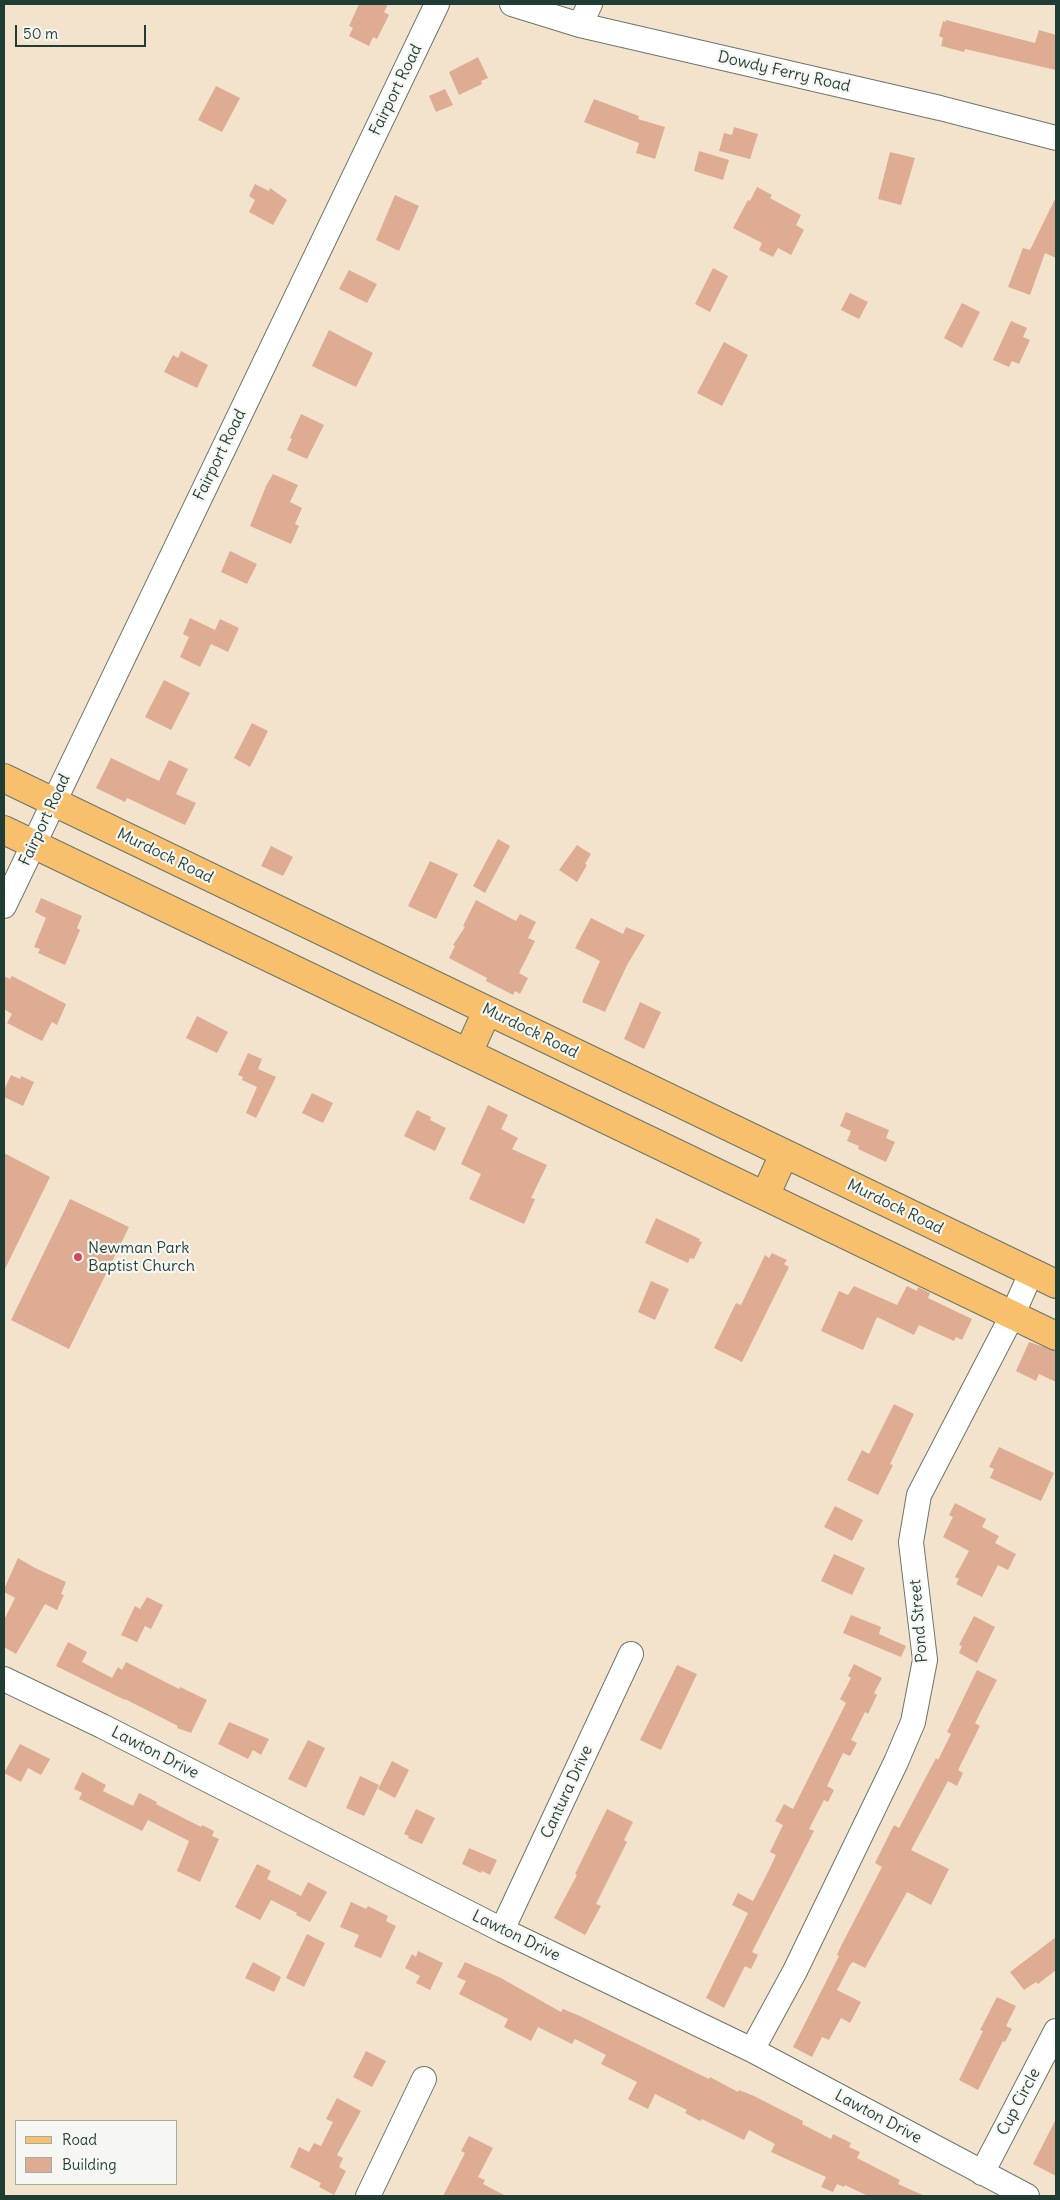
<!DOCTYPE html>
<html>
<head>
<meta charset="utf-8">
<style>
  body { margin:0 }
  #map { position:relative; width:1060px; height:2200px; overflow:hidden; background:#f4e3cc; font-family:Delius,sans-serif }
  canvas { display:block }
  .frame { position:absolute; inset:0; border:5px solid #1f3d34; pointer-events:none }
  .legend { position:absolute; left:15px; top:2120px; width:162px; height:65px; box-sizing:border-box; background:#f6f6f2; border:1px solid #a0aca6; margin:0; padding:6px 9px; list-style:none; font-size:15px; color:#1f3d34 }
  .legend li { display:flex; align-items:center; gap:10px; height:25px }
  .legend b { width:25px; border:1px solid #a0aca6 }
  .scale { position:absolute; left:15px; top:25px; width:131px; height:22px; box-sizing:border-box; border:2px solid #1f3d34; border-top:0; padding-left:6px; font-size:15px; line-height:18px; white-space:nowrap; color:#1f3d34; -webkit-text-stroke:4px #f6f6f2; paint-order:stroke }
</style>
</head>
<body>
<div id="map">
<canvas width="1060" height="2200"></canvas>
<div class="frame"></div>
<ul class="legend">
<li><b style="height:6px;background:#f8bf6c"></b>Road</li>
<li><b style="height:14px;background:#deac93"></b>Building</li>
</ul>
<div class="scale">50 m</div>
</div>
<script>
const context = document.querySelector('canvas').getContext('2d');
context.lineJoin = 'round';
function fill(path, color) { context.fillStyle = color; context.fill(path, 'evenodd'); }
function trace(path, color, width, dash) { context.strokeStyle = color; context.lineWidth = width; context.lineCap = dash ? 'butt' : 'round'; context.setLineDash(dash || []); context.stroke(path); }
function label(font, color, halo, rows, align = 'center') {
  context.font = font + ' Delius,sans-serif'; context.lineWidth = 4.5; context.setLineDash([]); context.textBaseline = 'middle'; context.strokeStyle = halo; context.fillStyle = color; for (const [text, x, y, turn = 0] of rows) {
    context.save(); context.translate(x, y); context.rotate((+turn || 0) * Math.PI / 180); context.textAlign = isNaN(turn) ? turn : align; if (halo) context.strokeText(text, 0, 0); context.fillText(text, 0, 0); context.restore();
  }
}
fill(new Path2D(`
  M 359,4 L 388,4 L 384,12 L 389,15 L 377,39 L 373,37 L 369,46 L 349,36 L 353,28 L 349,26 Z
  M 946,20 L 1035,43 L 1039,30 L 1056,35 L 1056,70 L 965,49 L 964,52 L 941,46 L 943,38 L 939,36 L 943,21 L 946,22 Z
  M 478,57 L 488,78 L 481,81 L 482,84 L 459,95 L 449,72 Z
  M 216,86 L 240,98 L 222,132 L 198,120 Z
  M 445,89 L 453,105 L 436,112 L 429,96 Z
  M 594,99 L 639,116 L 638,119 L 665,127 L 655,159 L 636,153 L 639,143 L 584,122 Z
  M 734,127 L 758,134 L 750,159 L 719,151 L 724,133 L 732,135 Z
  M 699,151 L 729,160 L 723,180 L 694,171 Z
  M 890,152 L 915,158 L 901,205 L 878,199 Z
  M 255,184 L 269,191 L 270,188 L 287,200 L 273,225 L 249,212 L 255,200 L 249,196 Z
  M 757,187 L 772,195 L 770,198 L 801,215 L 796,225 L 804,230 L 791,255 L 778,248 L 773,257 L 759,250 L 762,243 L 733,228 L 748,200 L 750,201 Z
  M 395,195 L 419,206 L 399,251 L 376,240 Z
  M 1056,197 L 1056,258 L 1045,253 L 1030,295 L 1008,287 L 1023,248 L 1030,250 Z
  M 713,268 L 728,276 L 710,312 L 695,304 Z
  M 349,270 L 377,284 L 367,303 L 339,289 Z
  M 850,293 L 868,302 L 859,319 L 841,310 Z
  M 962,303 L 980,312 L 962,348 L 944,338 Z
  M 1011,321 L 1027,328 L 1023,337 L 1030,340 L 1019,364 L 1012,361 L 1009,367 L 993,360 Z
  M 329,330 L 373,353 L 356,387 L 312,366 Z
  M 724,342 L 748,355 L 722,406 L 697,393 Z
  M 181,351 L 208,365 L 197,388 L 164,372 L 173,355 L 178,358 Z
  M 301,414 L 324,425 L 307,459 L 287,450 L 292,439 L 290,438 Z
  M 273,474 L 298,485 L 290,502 L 302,508 L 295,524 L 299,526 L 291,544 L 250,526 L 266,486 Z
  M 230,551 L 257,564 L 247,584 L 221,572 Z
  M 190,618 L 215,630 L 220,619 L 239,628 L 228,652 L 211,644 L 200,667 L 180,657 L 189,637 L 183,634 Z
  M 164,680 L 190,693 L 171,730 L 145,717 Z
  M 252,723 L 268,731 L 250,767 L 234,758 Z
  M 111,758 L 159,781 L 169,760 L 188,769 L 176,794 L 196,803 L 185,825 L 127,798 L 125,802 L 96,788 Z
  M 498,839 L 510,846 L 485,893 L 473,886 Z
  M 577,845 L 591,854 L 585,864 L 587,865 L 577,882 L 559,870 Z
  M 271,846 L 293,857 L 283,876 L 261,866 Z
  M 430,861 L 458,874 L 436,919 L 408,906 Z
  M 41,898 L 82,916 L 77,928 L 80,930 L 65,965 L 38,953 L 40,949 L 34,947 L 46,918 L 35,912 Z
  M 476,900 L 516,921 L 520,914 L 536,922 L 528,938 L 535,941 L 519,973 L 528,978 L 520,994 L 515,991 L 513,995 L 486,981 L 487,978 L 449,958 L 455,946 L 453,945 L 465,927 L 463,926 Z
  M 591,918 L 623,934 L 626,927 L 645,935 L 627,965 L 605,1012 L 582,1002 L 600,961 L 575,948 Z
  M 4,976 L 10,979 L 12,976 L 66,1004 L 57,1025 L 52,1022 L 42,1041 L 7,1023 L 12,1014 L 4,1009 Z
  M 640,1002 L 661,1012 L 644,1049 L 624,1039 Z
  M 197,1016 L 228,1032 L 217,1053 L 186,1038 Z
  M 248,1053 L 262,1059 L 258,1069 L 276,1077 L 256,1118 L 246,1113 L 257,1087 L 242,1080 L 243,1077 L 238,1075 Z
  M 11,1075 L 20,1079 L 21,1076 L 34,1082 L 23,1106 L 4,1097 L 4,1090 Z
  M 312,1093 L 333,1103 L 323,1123 L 302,1113 Z
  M 488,1105 L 508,1115 L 501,1129 L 518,1138 L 512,1149 L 547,1165 L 531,1198 L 535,1199 L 524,1224 L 469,1199 L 481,1174 L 461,1164 Z
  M 417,1110 L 431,1117 L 430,1120 L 446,1128 L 435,1151 L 404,1136 Z
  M 846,1112 L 889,1130 L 886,1138 L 895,1142 L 886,1162 L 858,1149 L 859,1146 L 847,1141 L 851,1131 L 840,1126 Z
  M 4,1153 L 50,1177 L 4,1271 Z
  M 70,1199 L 129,1227 L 69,1349 L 11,1320 Z
  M 656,1218 L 700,1239 L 699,1241 L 702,1242 L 694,1259 L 690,1258 L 688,1263 L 645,1243 Z
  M 772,1253 L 787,1260 L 784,1264 L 789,1267 L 742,1362 L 714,1348 L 736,1303 L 741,1305 L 765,1255 L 769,1258 Z
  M 651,1281 L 669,1289 L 655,1320 L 638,1312 Z
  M 854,1286 L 897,1305 L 907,1286 L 917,1291 L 918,1287 L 930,1293 L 928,1298 L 972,1319 L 962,1340 L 956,1337 L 954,1341 L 919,1325 L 914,1335 L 877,1317 L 863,1350 L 821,1331 L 839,1291 L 848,1295 Z
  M 1029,1342 L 1056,1351 L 1056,1382 L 1039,1374 L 1036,1381 L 1016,1371 Z
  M 894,1404 L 914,1414 L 890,1464 L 893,1465 L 878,1495 L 847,1480 L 862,1450 L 869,1454 Z
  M 999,1447 L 1054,1473 L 1041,1501 L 990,1478 L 994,1469 L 989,1467 Z
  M 955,1503 L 986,1519 L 982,1527 L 999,1536 L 995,1543 L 1016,1554 L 1008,1570 L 998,1565 L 982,1597 L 956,1584 L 959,1579 L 955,1577 L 969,1551 L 943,1537 L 953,1517 L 949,1515 Z
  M 835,1506 L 863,1520 L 852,1541 L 824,1527 Z
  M 834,1554 L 865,1568 L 852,1595 L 821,1581 Z
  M 18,1558 L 35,1568 L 66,1582 L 61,1594 L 64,1595 L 57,1610 L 45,1604 L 16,1654 L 4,1647 L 4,1620 L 15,1598 L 4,1592 L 4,1589 Z
  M 147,1597 L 163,1605 L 151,1629 L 145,1626 L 137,1642 L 121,1635 L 135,1606 L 140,1609 Z
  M 851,1615 L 881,1627 L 879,1634 L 906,1646 L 901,1657 L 843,1633 Z
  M 974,1616 L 995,1627 L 977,1663 L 959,1653 L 962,1646 L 959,1645 Z
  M 68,1642 L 87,1652 L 82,1662 L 112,1678 L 118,1667 L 122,1670 L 126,1662 L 179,1689 L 180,1687 L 207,1700 L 191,1733 L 177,1728 L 178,1726 L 125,1699 L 125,1700 L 56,1666 Z
  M 854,1664 L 882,1678 L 874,1693 L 877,1695 L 868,1714 L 865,1712 L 851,1740 L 857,1743 L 850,1756 L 843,1753 L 827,1786 L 834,1790 L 828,1802 L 824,1800 L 809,1829 L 814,1831 L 752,1952 L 758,1955 L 751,1969 L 745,1966 L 724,2008 L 706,1998 L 748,1913 L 732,1905 L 738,1893 L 753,1901 L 769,1870 L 776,1855 L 770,1852 L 783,1825 L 775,1821 L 784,1804 L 793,1809 L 846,1703 L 840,1699 L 851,1678 L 848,1676 Z
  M 677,1665 L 697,1674 L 661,1750 L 640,1740 Z
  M 977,1670 L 997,1680 L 975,1723 L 980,1726 L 958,1770 L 963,1773 L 957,1786 L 948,1781 L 911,1850 L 949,1869 L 931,1905 L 907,1892 L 865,1968 L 853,1962 L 850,1965 L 837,1990 L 861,2002 L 850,2023 L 841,2018 L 829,2040 L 822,2037 L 812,2057 L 793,2047 L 839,1956 L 837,1955 L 841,1946 L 882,1867 L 875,1863 L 894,1825 L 899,1828 L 936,1758 L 938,1760 L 951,1734 L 947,1732 Z
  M 229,1722 L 269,1739 L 261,1755 L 253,1750 L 248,1759 L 218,1744 Z
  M 308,1740 L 325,1748 L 306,1788 L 288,1779 Z
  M 20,1744 L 50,1759 L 41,1775 L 28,1768 L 21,1782 L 4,1773 Z
  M 392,1761 L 409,1770 L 395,1798 L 378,1789 Z
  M 82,1772 L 106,1785 L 103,1791 L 133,1806 L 139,1793 L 157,1802 L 156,1804 L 201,1827 L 202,1825 L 214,1831 L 212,1836 L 219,1839 L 200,1882 L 177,1871 L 189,1841 L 148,1820 L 142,1831 L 79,1799 L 82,1793 L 74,1789 Z
  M 360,1776 L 379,1785 L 364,1816 L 346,1808 Z
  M 416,1809 L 435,1818 L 422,1844 L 408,1838 L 409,1836 L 404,1834 Z
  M 607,1809 L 633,1822 L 624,1840 L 627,1842 L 596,1904 L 601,1906 L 585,1935 L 554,1918 L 577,1875 L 575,1874 Z
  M 469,1848 L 497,1860 L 490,1875 L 482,1871 L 481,1873 L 462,1864 Z
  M 257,1864 L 271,1871 L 267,1879 L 301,1896 L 308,1882 L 327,1892 L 310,1922 L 296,1915 L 297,1913 L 271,1900 L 260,1920 L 235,1907 Z
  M 351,1902 L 366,1909 L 368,1906 L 388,1916 L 386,1921 L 396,1926 L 381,1958 L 355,1947 L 354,1946 L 359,1935 L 340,1927 Z
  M 307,1934 L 325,1943 L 304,1987 L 286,1978 Z
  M 1056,1937 L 1056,1970 L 1038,1984 L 1036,1982 L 1024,1990 L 1010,1972 Z
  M 418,1951 L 443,1963 L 430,1990 L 416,1983 L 420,1976 L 405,1968 L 412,1954 L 416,1957 Z
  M 253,1962 L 281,1977 L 274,1992 L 245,1978 Z
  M 465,1962 L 501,1978 L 561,2012 L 563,2009 L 580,2016 L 709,2079 L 710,2077 L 738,2092 L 739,2090 L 754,2096 L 803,2121 L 802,2124 L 831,2139 L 833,2134 L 851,2143 L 849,2147 L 860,2152 L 857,2158 L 900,2180 L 898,2184 L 925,2196 L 868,2196 L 845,2185 L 844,2187 L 837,2184 L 833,2192 L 821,2187 L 826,2177 L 771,2152 L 775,2144 L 749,2130 L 744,2140 L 702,2119 L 700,2121 L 685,2113 L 687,2110 L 655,2094 L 648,2109 L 628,2099 L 637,2082 L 601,2064 L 606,2055 L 575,2039 L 572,2044 L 538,2027 L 531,2041 L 504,2027 L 508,2019 L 459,1994 L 466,1981 L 457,1977 Z
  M 997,1997 L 1016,2006 L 1006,2026 L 1012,2029 L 1005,2042 L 1003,2041 L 978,2090 L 959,2080 L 983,2031 L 980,2030 Z
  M 366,2051 L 386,2061 L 372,2087 L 353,2077 Z
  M 337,2098 L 361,2111 L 337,2155 L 343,2158 L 339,2167 L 346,2171 L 334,2195 L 319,2187 L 321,2183 L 290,2167 L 299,2147 L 309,2152 L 314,2143 L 321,2146 L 333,2122 L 326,2119 Z
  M 1056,2119 L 1056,2176 L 1033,2164 Z
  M 469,2136 L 493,2148 L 478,2177 L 485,2180 L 483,2184 L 506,2196 L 443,2196 L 465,2153 L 461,2151 Z`), '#deac93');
const minor = new Path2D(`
  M 512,4 L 580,25 L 940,108 L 1056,138
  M 580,25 L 590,4
  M 4,906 L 437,4
  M 4,1679 L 102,1726 L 502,1930 L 752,2050 L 1027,2196
  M 502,1930 L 631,1654
  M 752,2050 L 795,1971 L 896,1762 L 913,1722 L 925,1660 L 911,1542 L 919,1495 L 1012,1316 L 1031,1273
  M 982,2173 L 1056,2031
  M 368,2196 L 424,2079`);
const major = new Path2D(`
  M 4,778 L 1056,1284
  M 4,830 L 1056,1336
  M 468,1053 L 487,1011
  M 765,1196 L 784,1154`);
trace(minor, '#6a7769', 26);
trace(major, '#6a7769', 30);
trace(minor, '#fff', 24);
trace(major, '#f8bf6c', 28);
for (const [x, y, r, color] of [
  [78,1257,5,"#d1495b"]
]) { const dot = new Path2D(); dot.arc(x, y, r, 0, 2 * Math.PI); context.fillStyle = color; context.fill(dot); trace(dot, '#f6f6f2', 2); }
label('16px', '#1f3d34', '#f6f6f2', [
  ["Dowdy Ferry Road",784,72,13],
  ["Fairport Road",396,90,-64],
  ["Fairport Road",220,455,-64],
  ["Fairport Road",45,820,-65],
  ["Murdock Road",165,856,26],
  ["Murdock Road",530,1031,26],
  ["Murdock Road",895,1207,26],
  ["Pond Street",919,1621,-95],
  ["Lawton Drive",155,1753,27],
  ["Cantura Drive",567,1792,-65],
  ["Lawton Drive",516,1936,26],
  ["Cup Circle",1019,2102,-62],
  ["Lawton Drive",878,2117,28]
]);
label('16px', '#1f3d34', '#f6f6f2', [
  ["Newman Park",88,1248],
  ["Baptist Church",88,1266]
], 'left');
</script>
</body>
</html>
